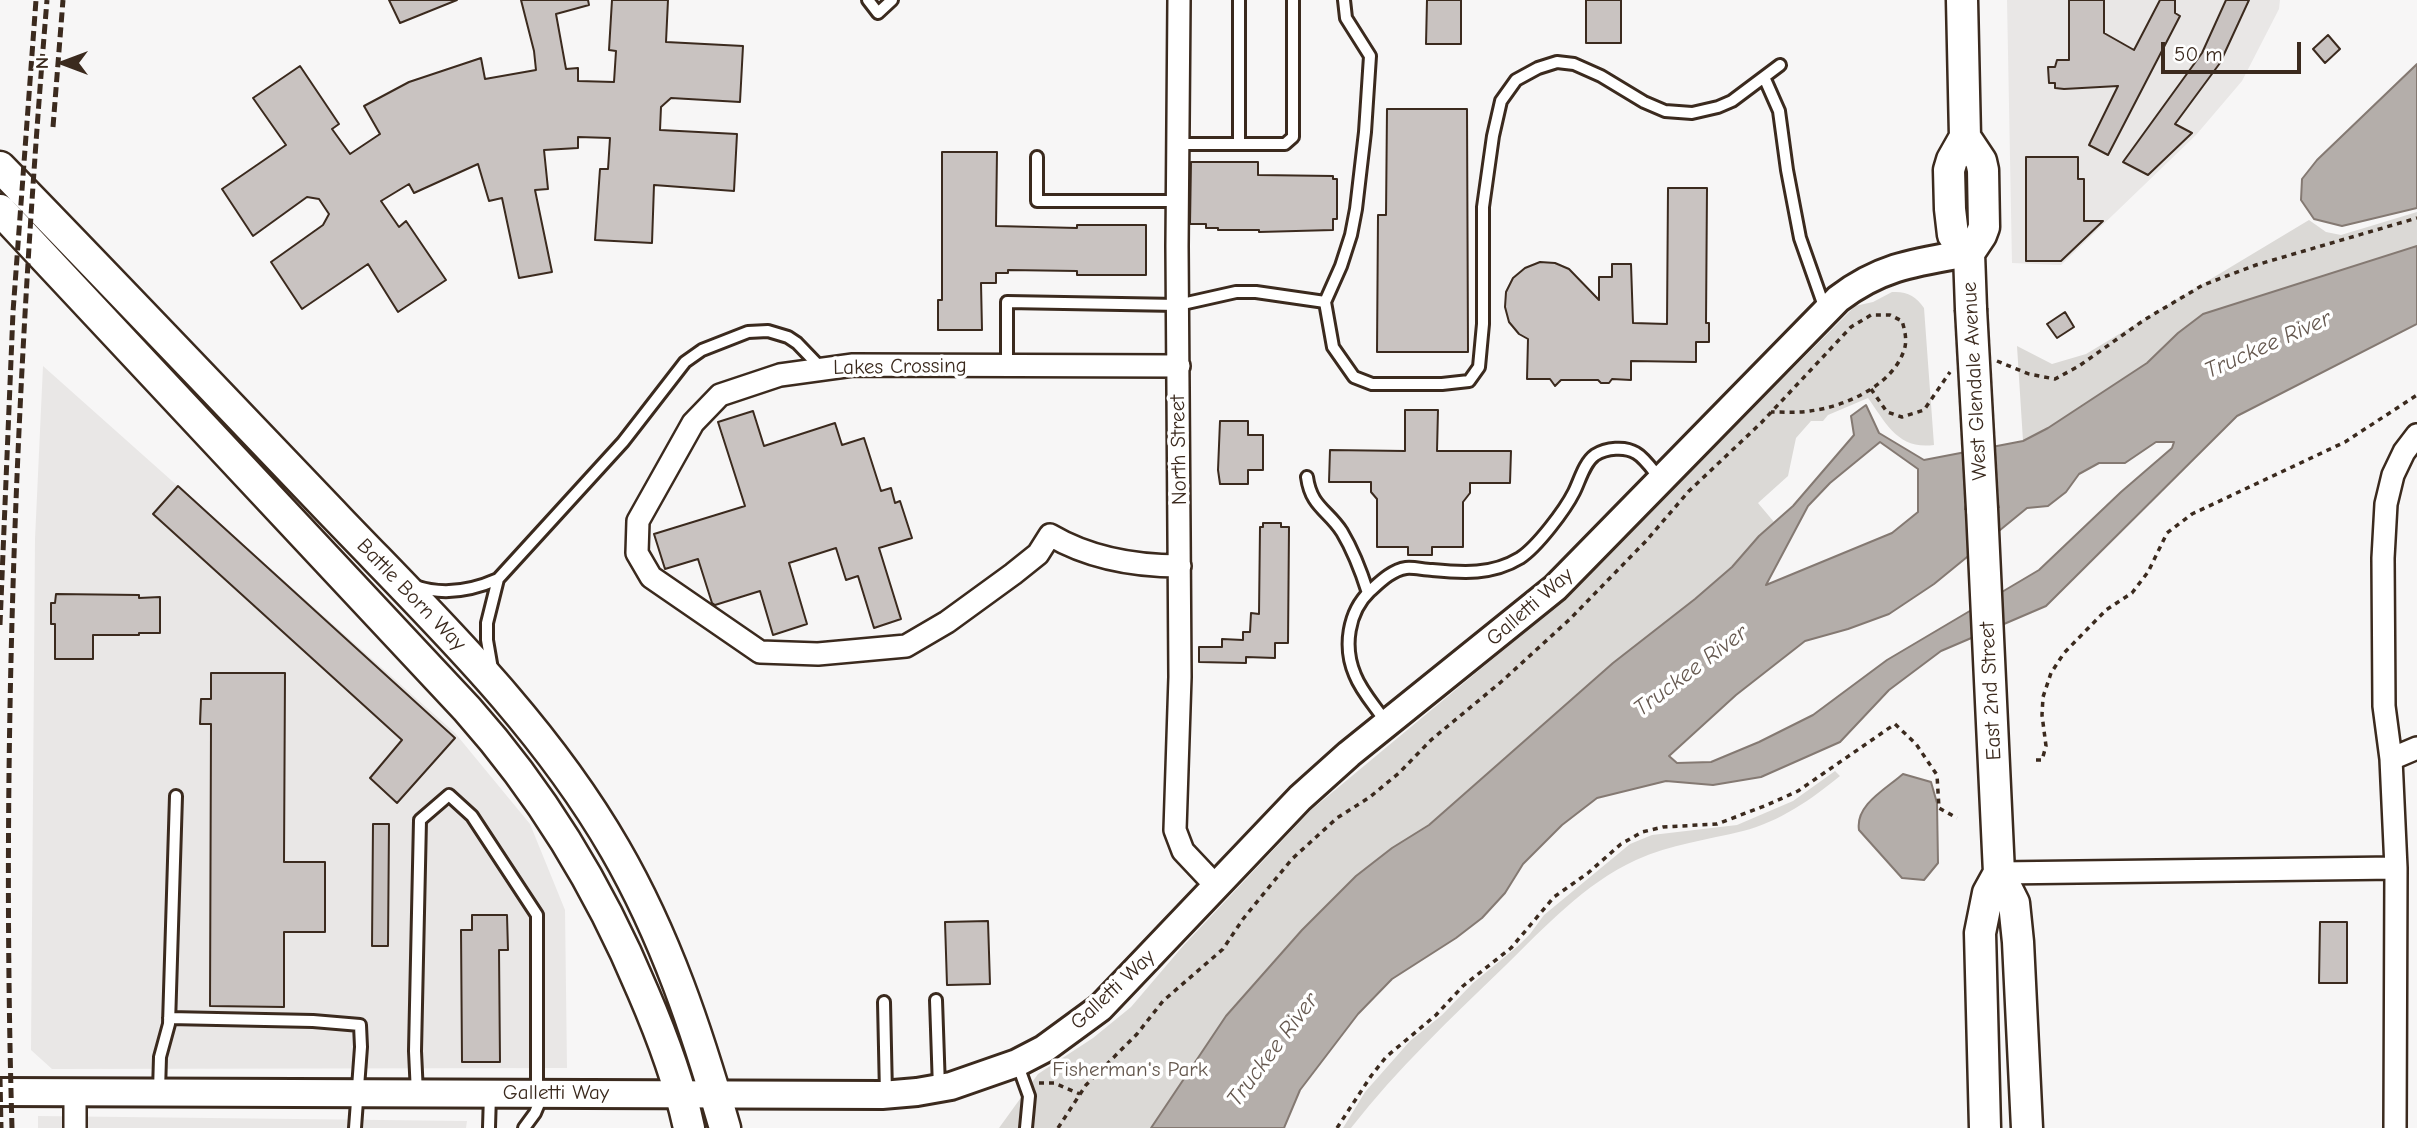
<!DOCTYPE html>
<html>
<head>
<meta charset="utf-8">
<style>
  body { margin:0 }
  #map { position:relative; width:2417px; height:1128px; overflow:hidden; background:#f7f6f6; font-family:"Comic Neue",sans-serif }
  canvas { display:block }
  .north { position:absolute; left:28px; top:28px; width:70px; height:70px; -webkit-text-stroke:5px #fff; paint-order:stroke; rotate:270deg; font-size:19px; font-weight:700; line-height:28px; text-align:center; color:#3b2a1e }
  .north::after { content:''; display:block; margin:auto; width:24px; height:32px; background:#3b2a1e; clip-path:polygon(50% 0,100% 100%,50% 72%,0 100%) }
  .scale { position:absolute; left:2161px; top:42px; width:140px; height:32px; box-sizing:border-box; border:4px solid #3b2a1e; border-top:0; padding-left:9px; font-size:21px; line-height:24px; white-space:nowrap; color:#3b2a1e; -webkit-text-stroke:5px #fff; paint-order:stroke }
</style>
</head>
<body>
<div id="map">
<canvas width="2417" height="1128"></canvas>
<div class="north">N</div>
<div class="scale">50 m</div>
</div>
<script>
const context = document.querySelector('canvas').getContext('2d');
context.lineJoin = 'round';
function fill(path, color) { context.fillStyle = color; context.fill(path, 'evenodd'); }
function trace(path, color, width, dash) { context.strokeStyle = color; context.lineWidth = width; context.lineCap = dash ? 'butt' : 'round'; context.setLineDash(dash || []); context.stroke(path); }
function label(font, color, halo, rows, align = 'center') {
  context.font = font + ' "Comic Neue",sans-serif'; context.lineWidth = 7; context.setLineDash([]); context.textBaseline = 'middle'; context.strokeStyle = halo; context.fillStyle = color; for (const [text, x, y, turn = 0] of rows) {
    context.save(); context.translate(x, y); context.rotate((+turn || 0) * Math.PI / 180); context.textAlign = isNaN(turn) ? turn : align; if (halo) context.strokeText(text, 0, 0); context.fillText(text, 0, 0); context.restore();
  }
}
fill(new Path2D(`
  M 2007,0 L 2280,0 L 2279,9 L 2242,81 L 2196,135 L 2061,265 L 2012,263 Z
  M 43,366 L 455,733 L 530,824 L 565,910 L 567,1068 L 52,1069 L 31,1050 L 35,539 Z
  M 38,1116 L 467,1121 L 466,1128 L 38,1128 Z`), '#e9e7e6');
fill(new Path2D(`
  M 2417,212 L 2417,246 L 2203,314 C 2183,329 2166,349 2146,364 C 2110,391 2064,420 2023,441 L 2017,346 L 2052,364 L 2086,354 L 2309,220 L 2326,232 L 2341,235 Z
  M 1892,292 C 1907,291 1916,296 1924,308 L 1934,445 C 1898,450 1886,423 1868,398 L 1828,415 L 1823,421 L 1811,421 L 1796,438 L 1788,476 L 1758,503 L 1774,522 L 1732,567 L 1695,599 L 1613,663 L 1429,825 L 1392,848 L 1356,877 L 1302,930 L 1227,1016 L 1151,1128 L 999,1128 L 1038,1074 L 1093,1038 L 1131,1007 L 1183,946 L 1311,810 L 1560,603 L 1855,306 L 1873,302 Z
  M 1835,771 L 1840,776 C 1812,799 1779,822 1743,831 C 1707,840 1671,844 1636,860 C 1584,884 1545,927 1505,966 C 1451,1018 1397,1069 1351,1128 L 1343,1128 L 1365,1092 L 1410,1041 L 1442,1015 L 1473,983 L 1518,946 L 1530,934 L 1544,915 L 1630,844 L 1652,835 L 1737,825 L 1793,801 Z`), '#dbd9d6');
const water = new Path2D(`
  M 2417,64 L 2417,208 L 2342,226 L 2314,219 L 2301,200 L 2302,179 L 2317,160 Z
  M 2417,246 L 2417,324 L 2237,416 L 2046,606 L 1941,651 L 1889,690 L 1840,742 L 1761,777 L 1713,785 L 1666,781 L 1597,798 L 1562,825 L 1523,864 L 1505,893 L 1482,918 L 1456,938 L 1392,979 L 1358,1014 L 1300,1090 L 1284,1128 L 1151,1128 L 1226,1016 L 1302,930 L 1356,876 L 1392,848 L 1429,825 L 1613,663 L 1695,599 L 1732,567 L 1759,536 L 1793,506 L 1854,435 L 1851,416 L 1866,405 L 1879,433 L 1924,460 L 2023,441 L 2048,428 L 2147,363 L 2178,333 L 2203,314 ZM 1880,442 L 1918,469 L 1918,512 L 1892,533 L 1766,585 L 1808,506 L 1830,483 ZM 2156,442 L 2174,442 L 2172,448 L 2121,492 L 2039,570 L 1887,660 L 1813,715 L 1759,742 L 1711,762 L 1677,763 L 1669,756 L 1736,695 L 1805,641 L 1848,629 L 1889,614 L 1934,584 L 2027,508 L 2048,506 L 2066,492 L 2079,474 L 2099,463 L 2125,463 Z
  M 1903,774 L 1931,782 L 1937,803 L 1938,863 L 1924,880 L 1902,878 L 1859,830 C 1855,805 1886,789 1903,774 Z`);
fill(water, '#b4aeaa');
trace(water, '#847972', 2);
const building = new Path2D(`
  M 389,0 L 457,0 L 400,23 Z
  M 521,0 L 588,0 L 589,5 L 556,14 L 566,69 L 578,68 L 578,81 L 614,82 L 616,51 L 609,50 L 612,0 L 668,0 L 666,42 L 743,46 L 740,102 L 671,98 L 661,107 L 660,130 L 737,134 L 734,191 L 654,185 L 652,243 L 595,240 L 600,169 L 608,169 L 610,138 L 578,137 L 578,148 L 544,150 L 548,189 L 535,190 L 552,272 L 519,278 L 502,198 L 489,201 L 478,164 L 414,193 L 409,184 L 381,201 L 399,227 L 406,221 L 446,280 L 398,312 L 368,264 L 302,309 L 271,262 L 323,225 L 329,214 L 319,199 L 307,197 L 253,236 L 222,189 L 286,145 L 253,98 L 300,66 L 339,124 L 332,129 L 350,154 L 380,134 L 364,106 L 409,82 L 481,58 L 485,79 L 536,70 L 534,51 Z
  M 1427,0 L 1461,0 L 1461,44 L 1426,44 Z
  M 1586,0 L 1621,0 L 1621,43 L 1586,43 Z
  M 2069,0 L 2104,0 L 2104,33 L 2134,50 L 2160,0 L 2175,0 L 2175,13 L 2180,16 L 2108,155 L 2089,145 L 2118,86 L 2064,89 L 2055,88 L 2055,83 L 2049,83 L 2048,67 L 2055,67 L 2057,60 L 2069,60 Z
  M 2226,0 L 2249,0 L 2220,63 L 2175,124 L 2192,133 L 2148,175 L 2123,162 L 2202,53 Z
  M 2328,35 L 2340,49 L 2325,63 L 2313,49 Z
  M 1387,109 L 1467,109 L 1468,352 L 1377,352 L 1378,215 L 1386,215 Z
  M 942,152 L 997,152 L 996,226 L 1077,228 L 1077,225 L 1146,225 L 1146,275 L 1077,275 L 1077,271 L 1008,270 L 1008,273 L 996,273 L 996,283 L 981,283 L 982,330 L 938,330 L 938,300 L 942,300 Z
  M 2026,157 L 2078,157 L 2078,179 L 2084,179 L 2084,221 L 2103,221 L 2061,261 L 2026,261 Z
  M 1191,162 L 1258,162 L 1258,175 L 1333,176 L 1333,179 L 1337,179 L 1337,219 L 1333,219 L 1333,230 L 1259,232 L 1259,230 L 1218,230 L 1218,228 L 1206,228 L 1206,224 L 1190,224 Z
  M 1668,188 L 1707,188 L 1706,323 L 1709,323 L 1709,342 L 1696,342 L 1696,362 L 1631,361 L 1631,380 L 1612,379 L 1609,383 L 1601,383 L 1598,380 L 1561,380 L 1555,386 L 1550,379 L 1527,379 L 1528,339 L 1519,334 L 1509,322 L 1505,307 L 1506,292 L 1513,278 L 1525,268 L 1540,262 L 1555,263 L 1569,269 L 1599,300 L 1599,277 L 1612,277 L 1612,264 L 1631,264 L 1633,323 L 1667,324 Z
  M 2065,312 L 2074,327 L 2057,338 L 2047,324 Z
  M 1405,410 L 1438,410 L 1437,451 L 1511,451 L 1510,483 L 1470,483 L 1470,493 L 1463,502 L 1463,547 L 1432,547 L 1432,555 L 1408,555 L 1408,547 L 1377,547 L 1377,499 L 1371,492 L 1371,482 L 1329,482 L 1330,450 L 1405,451 Z
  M 753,411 L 764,446 L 835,423 L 842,445 L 864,438 L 881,491 L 891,488 L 895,503 L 900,501 L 912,538 L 879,548 L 901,619 L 874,628 L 858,576 L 846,580 L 836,548 L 789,563 L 807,624 L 773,635 L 760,591 L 715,605 L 712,603 L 698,559 L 665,569 L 654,534 L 745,506 L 718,422 Z
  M 1220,421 L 1248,421 L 1248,435 L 1263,435 L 1263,470 L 1248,470 L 1248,484 L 1220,484 L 1218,470 Z
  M 178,486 L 455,738 L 397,803 L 370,778 L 402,740 L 153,514 Z
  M 1263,523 L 1281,523 L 1281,527 L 1289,527 L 1288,643 L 1275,643 L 1275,658 L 1246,657 L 1246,663 L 1199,662 L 1199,647 L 1222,647 L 1222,639 L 1243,640 L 1243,632 L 1250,632 L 1251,613 L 1259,614 L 1260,527 L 1263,527 Z
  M 56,594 L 139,595 L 139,598 L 160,597 L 160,633 L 139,633 L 139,635 L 93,635 L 93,659 L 55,659 L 55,624 L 51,624 L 51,603 L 55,603 Z
  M 211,673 L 285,673 L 284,862 L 325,862 L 325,932 L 284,932 L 284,1007 L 210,1006 L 211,724 L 200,724 L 201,699 L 211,699 Z
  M 373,824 L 389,824 L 388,946 L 372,946 Z
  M 472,915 L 507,915 L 508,950 L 499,950 L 500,1062 L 462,1062 L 461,930 L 472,930 Z
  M 988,921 L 990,984 L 947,985 L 945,922 Z
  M 2320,922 L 2347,922 L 2347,983 L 2319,983 Z`);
fill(building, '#c9c3c1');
trace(building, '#3b2a1e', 2);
const service = new Path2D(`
  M 868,0 L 878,13 L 892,0
  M 1764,77 L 1780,65
  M 1239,143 L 1239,0
  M 1178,144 L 1285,144 L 1293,137 L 1293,0
  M 1037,157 L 1037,201 L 1178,201
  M 1325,302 L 1341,266 L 1351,235 L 1356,209 L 1365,132 L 1370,56 L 1346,18 L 1344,0
  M 1007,365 L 1007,302 L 1178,305 L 1236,292 L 1256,292 L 1325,302 L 1333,347 L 1354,377 L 1372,384 L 1442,384 L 1469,381 L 1479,367 L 1483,324 L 1483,207 L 1493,136 L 1501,101 L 1516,80 L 1538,68 L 1557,62 L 1574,64 L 1601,76 L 1644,102 L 1665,111 L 1692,113 L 1718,107 L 1732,101 L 1764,77 L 1779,111 L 1787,170 L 1800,238 L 1825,309
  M 1307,477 C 1311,507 1328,510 1342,532 C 1354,552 1361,571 1368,593
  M 415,586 C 444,596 471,591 498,579
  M 492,669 L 487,640 L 487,623 L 498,579 L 623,442 L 685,362 L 702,350 L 748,332 L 768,331 L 788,337 L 797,343 L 822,369
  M 1387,724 C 1377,708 1362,693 1355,675 C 1343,647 1348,612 1370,591 C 1380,582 1392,570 1406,568 C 1414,567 1424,570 1432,570 C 1463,573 1492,575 1520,558 C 1537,547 1565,510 1574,492 C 1580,480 1584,463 1595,455 C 1606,448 1625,446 1636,453 C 1645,458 1654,472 1661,480
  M 936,1000 L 939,1088
  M 884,1002 L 886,1094
  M 169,1018 L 313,1021 L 360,1025 L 361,1047 L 355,1128
  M 1017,1063 L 1029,1096 L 1026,1128
  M 159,1091 L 160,1057 L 169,1024 L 176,796
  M 417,1094 L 415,1051 L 420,820 L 449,795 L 472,816 L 537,915 L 537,1093
  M 489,1128 L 490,1094
  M 524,1128 L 535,1113 L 543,1094`);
const minor = new Path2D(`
  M 1179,0 L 1177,246 L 1180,677 L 1175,830 L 1183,851 L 1216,886
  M 1179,366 L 853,365 L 780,375 L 720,395 L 693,423 L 638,521 L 637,553 L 651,577 L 760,652 L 818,654 L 906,646 L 947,622 L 1013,574 L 1038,554 L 1050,535 C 1089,558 1135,566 1180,566
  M 2391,759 L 2417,748
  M 1999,873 L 2396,868
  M 75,1093 L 75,1128
  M 2395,1128 L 2396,868 L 2391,759 L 2384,706 L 2383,558 L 2386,504 L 2393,475 L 2404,452 L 2417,435`);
const tertiary = new Path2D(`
  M 0,1092 L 882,1095 L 917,1092 L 951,1086 L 1017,1063 L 1044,1049 L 1100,1008 L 1300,798 L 1349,754 L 1555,588 L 1838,299 C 1881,266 1917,262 1969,253`);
const secondary = new Path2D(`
  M 1962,0 L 1965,137 L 1981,161 L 1983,170 L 1984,227 L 1981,235 L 1969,253 L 1971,309
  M 1965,137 L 1952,160 L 1949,170 L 1950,209 L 1953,235 L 1969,253
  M 0,167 C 114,284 227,403 340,521 C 439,624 543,724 615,849 C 666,937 697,1031 725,1128
  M 0,210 L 467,709 C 542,793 600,889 643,992 C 662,1036 679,1081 689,1128
  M 1982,509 L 1999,873 L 2014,903 L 2018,942 L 2027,1128
  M 1985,1128 L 1980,933 L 1988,893 L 1999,873`);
trace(service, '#3b2a1e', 16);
trace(minor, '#3b2a1e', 26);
trace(tertiary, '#3b2a1e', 32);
trace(secondary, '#3b2a1e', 35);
trace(new Path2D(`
  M 1997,361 L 2029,374 L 2055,379 L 2079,366 L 2144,320 L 2203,285 L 2256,265 L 2417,218
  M 1871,389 L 1887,412 L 1902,417 L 1924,410 L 1950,372
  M 2036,760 L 2042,760 L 2046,746 L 2042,715 L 2043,697 L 2051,673 L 2064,653 L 2106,610 L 2132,593 L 2148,572 L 2167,533 L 2192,514 L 2345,442 L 2417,395
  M 1039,1083 L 1054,1083 L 1080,1094
  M 1058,1128 L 1086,1085 L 1137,1034 L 1163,1001 L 1223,949 L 1243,919 L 1292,859 L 1337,818 L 1370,797 L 1399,773 L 1431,740 L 1501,682 L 1570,619 L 1646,541 L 1689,491 L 1761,423 L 1851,327 L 1871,315 L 1890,315 L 1902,321 C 1905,331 1908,342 1903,353 C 1890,387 1843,407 1810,411 C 1797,413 1784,412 1771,412
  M 1337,1128 L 1371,1076 L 1386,1057 L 1436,1015 L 1463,986 L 1511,948 L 1554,897 L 1588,873 L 1621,844 L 1642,832 L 1663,827 L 1717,824 L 1767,805 L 1798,791 L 1895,724 L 1916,744 L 1937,775 L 1939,808 L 1957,818`), '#3b2a1e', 3.5, [5, 5]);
trace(service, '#fff', 10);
trace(minor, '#fff', 21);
trace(tertiary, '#fff', 26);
trace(secondary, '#fff', 30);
trace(new Path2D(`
  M 53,127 L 63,0
  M 0,625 L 13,312 L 36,0
  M 0,1077 L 1,1128
  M 12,1128 C 1,751 16,375 47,0`), '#3b2a1e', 5, [10, 5]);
const secondaryBridge = new Path2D(`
  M 1971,309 L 1982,509`);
trace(secondaryBridge, '#3b2a1e', 35, []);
trace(secondaryBridge, '#fff', 30);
label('21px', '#3b2a1e', '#fff', [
  ["Lakes Crossing",900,367,-1],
  ["West Glendale Avenue",1975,381,-93],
  ["North Street",1179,450,-91],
  ["Battle Born Way",411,595,46],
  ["Galletti Way",1530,607,-41],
  ["East 2nd Street",1991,691,-93],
  ["Galletti Way",1113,990,-43],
  ["Galletti Way",556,1093]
]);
label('21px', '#63564c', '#fff', [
  ["Fisherman's Park",1130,1070]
]);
label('italic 23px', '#65584f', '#fff', [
  ["Truckee River",2268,345,-24],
  ["Truckee River",1691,671,-37],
  ["Truckee River",1273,1050,-53]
]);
</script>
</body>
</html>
